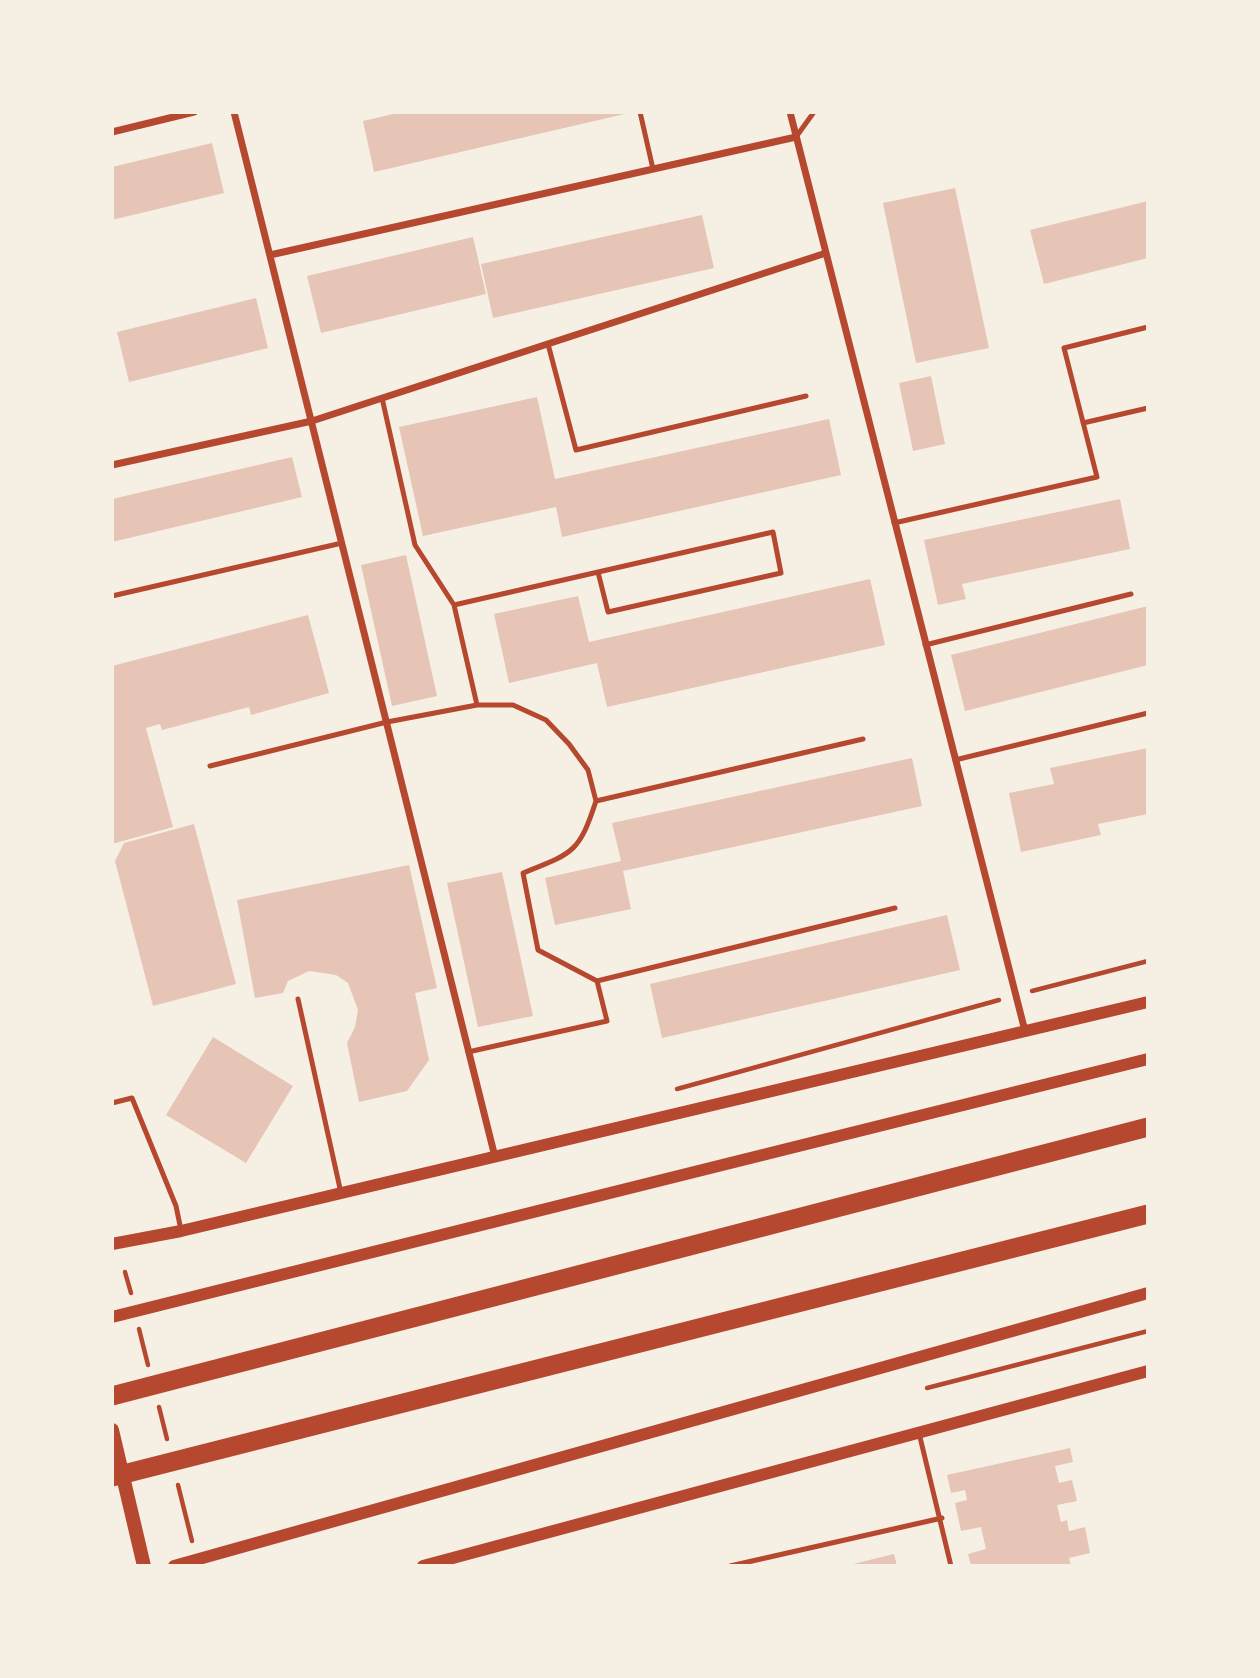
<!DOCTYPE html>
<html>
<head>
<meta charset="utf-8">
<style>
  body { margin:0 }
  #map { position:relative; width:1260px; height:1678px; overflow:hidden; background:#f6efe4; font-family:Roboto,sans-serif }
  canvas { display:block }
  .frame { position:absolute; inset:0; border:114px solid #f6efe4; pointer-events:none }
</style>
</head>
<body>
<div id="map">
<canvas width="1260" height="1678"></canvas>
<div class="frame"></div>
</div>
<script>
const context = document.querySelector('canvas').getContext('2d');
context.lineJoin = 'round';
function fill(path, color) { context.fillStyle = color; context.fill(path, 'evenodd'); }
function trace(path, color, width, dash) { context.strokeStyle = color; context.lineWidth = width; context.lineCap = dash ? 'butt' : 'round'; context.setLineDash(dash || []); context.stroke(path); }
fill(new Path2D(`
  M 402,112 L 629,112 L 629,113 L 374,172 L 363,121 Z
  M 212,143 L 224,193 L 112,220 L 112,167 Z
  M 955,188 L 989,348 L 916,363 L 883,203 Z
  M 1148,201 L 1148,258 L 1044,284 L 1030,230 Z
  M 702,215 L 714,268 L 493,318 L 481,264 Z
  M 473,237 L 486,294 L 321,333 L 307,276 Z
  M 256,298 L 268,348 L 129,382 L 117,332 Z
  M 931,376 L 945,444 L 913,451 L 899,383 Z
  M 537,397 L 555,479 L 829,419 L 841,475 L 562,537 L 556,507 L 423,536 L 399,427 Z
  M 292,457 L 302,497 L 112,542 L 112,499 Z
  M 1120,499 L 1130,549 L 962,584 L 966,599 L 938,605 L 924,540 Z
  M 406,555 L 437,696 L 392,706 L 361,565 Z
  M 870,579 L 885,645 L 607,707 L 597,663 L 509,683 L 494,614 L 578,596 L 589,642 Z
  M 1148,606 L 1148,665 L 965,711 L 951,655 Z
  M 308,615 L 329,693 L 251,715 L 249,707 L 162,730 L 160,724 L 146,728 L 173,827 L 112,844 L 112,666 Z
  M 1148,748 L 1148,814 L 1098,824 L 1101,835 L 1021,852 L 1009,793 L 1054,784 L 1050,768 Z
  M 912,758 L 922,806 L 623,871 L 631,909 L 555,925 L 545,878 L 621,861 L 612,823 Z
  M 194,824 L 236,984 L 153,1006 L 115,861 L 124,843 Z
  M 409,865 L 437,988 L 415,993 L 429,1060 L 407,1091 L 359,1102 L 347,1043 L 355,1027 L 358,1010 L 348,983 L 336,975 L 309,971 L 288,981 L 283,993 L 255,998 L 237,900 Z
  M 502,872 L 533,1016 L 478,1027 L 447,883 Z
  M 947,915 L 960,970 L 662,1038 L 650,984 Z
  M 213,1037 L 293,1086 L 246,1163 L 166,1115 Z
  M 1070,1448 L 1073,1462 L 1055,1466 L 1059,1483 L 1072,1480 L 1077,1501 L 1057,1505 L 1061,1522 L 1067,1520 L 1069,1531 L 1085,1527 L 1090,1553 L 1069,1558 L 1071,1566 L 971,1566 L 968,1554 L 986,1549 L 981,1527 L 961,1531 L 955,1503 L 967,1500 L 965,1490 L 951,1493 L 947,1475 Z
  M 894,1554 L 897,1566 L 849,1566 L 849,1565 Z`), '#e6c5b7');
trace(new Path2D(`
  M 1032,991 L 1148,961
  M 677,1089 L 999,1000
  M 125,1272 L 131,1293
  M 139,1329 L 148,1365
  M 927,1388 L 1148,1331
  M 159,1407 L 167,1439
  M 178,1485 L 192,1541`), '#b5482f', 4.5);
trace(new Path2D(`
  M 640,112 L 653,169
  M 796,137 L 814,112
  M 548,344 L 576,450 L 806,396
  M 382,398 L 415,545 L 454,605 L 477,705
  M 1083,423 L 1148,408
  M 894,523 L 1097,477 L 1064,348 L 1148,327
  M 112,596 L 342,543
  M 454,605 L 773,532 L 781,573 L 608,612 L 598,572
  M 925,645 L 1131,594
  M 863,739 L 596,801 C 579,853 573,853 523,873 L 538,950 L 597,981 L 895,908
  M 955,760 L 1148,713
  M 210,766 L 387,722 L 477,705 L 513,705 L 546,720 L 569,744 L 588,770 L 596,801
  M 298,999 L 341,1193
  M 468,1052 L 607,1021 L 597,981
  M 112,1103 L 132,1098 L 176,1206 L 181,1230
  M 919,1433 L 951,1566
  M 730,1566 L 942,1518`), '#b5482f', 5);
trace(new Path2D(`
  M 234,112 L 495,1157
  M 790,112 L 1025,1031
  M 112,132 L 194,112
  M 270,255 L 796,137
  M 112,465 L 312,421 L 826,253`), '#b5482f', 7);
trace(new Path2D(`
  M 112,1244 L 181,1231 L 1148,1002
  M 112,1317 L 1148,1059
  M 174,1566 L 1148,1293
  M 423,1566 L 1148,1371`), '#b5482f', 12);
trace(new Path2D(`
  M 112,1430 L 144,1566`), '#b5482f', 14);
trace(new Path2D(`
  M 112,1396 L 1148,1127
  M 112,1477 L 1148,1214`), '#b5482f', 19);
</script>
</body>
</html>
